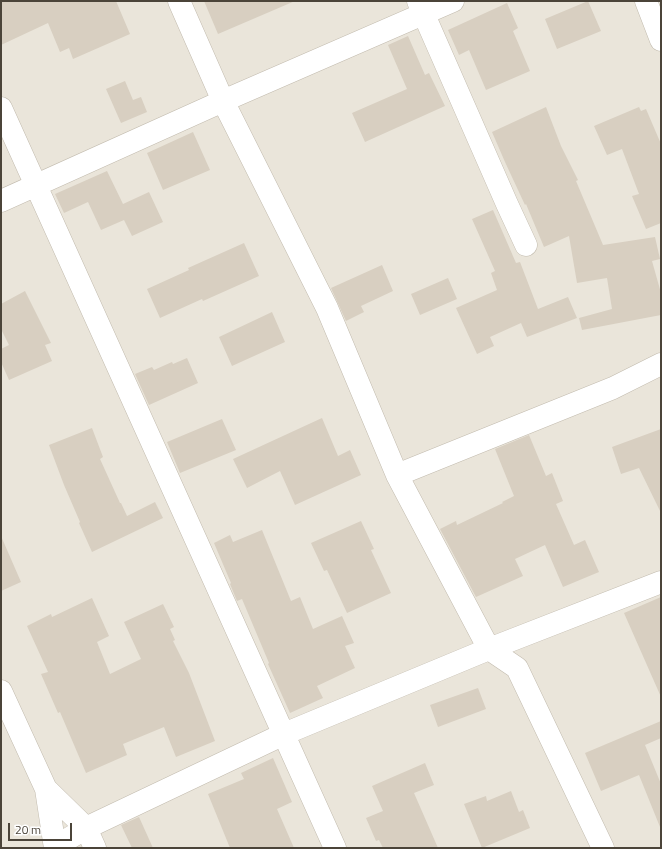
<!DOCTYPE html>
<html>
<head>
<meta charset="utf-8">
<style>
  body { margin:0 }
  #map { position:relative; width:662px; height:849px; overflow:hidden; background:#f6f3ec; font-family:"Titillium Web",sans-serif }
  canvas { display:block }
  .frame { position:absolute; inset:0; border:2px solid #4b4439; pointer-events:none }
  .scale { position:absolute; left:8px; top:823px; width:64px; height:18px; box-sizing:border-box; border:2px solid #4b4439; border-top:0; padding-left:5px; font-size:12px; line-height:14px; white-space:nowrap; color:#4b4439; -webkit-text-stroke:3px #fff; paint-order:stroke }
</style>
</head>
<body>
<div id="map">
<canvas width="662" height="849"></canvas>
<div class="frame"></div>
<div class="scale">20 m</div>
</div>
<script>
const context = document.querySelector('canvas').getContext('2d');
context.lineJoin = 'round';
function fill(path, color) { context.fillStyle = color; context.fill(path, 'evenodd'); }
function trace(path, color, width, dash) { context.strokeStyle = color; context.lineWidth = width; context.lineCap = dash ? 'butt' : 'round'; context.setLineDash(dash || []); context.stroke(path); }
fill(new Path2D(`
  M 1,1 L 661,1 L 661,848 L 1,848 Z`), '#eae5da');
fill(new Path2D(`
  M 1,1 L 116,1 L 130,34 L 73,59 L 69,48 L 60,52 L 48,23 L 1,45 Z
  M 204,1 L 295,1 L 218,34 Z
  M 588,1 L 601,31 L 557,49 L 545,19 Z
  M 507,3 L 518,28 L 513,31 L 530,71 L 486,90 L 469,50 L 459,55 L 448,30 Z
  M 408,36 L 425,75 L 429,73 L 445,106 L 365,142 L 352,113 L 407,89 L 388,45 Z
  M 125,81 L 133,100 L 141,97 L 147,112 L 121,123 L 106,89 Z
  M 546,107 L 561,146 L 578,180 L 576,181 L 603,245 L 655,237 L 660,259 L 652,261 L 661,293 L 661,315 L 582,330 L 579,318 L 612,309 L 607,278 L 577,283 L 569,236 L 544,247 L 526,204 L 525,205 L 505,162 L 492,132 Z
  M 639,107 L 641,111 L 646,109 L 661,144 L 661,223 L 646,229 L 632,196 L 639,194 L 622,149 L 607,155 L 594,126 Z
  M 193,132 L 210,170 L 163,190 L 147,153 Z
  M 107,171 L 123,204 L 149,192 L 163,222 L 132,236 L 124,220 L 101,230 L 88,202 L 64,213 L 55,194 Z
  M 493,210 L 516,263 L 520,262 L 538,309 L 568,297 L 577,318 L 527,337 L 521,323 L 490,337 L 494,346 L 477,354 L 456,308 L 497,290 L 491,273 L 495,271 L 472,219 Z
  M 244,243 L 259,276 L 203,301 L 202,299 L 160,318 L 147,289 L 189,270 L 188,268 Z
  M 382,265 L 393,291 L 361,306 L 364,312 L 346,321 L 331,288 Z
  M 448,278 L 457,299 L 420,315 L 411,294 Z
  M 25,291 L 51,343 L 45,345 L 52,361 L 9,380 L 1,362 L 1,349 L 9,345 L 1,329 L 1,304 Z
  M 272,312 L 285,342 L 232,366 L 219,337 Z
  M 187,358 L 198,383 L 149,405 L 135,374 L 152,367 L 154,370 L 172,362 L 173,364 Z
  M 322,418 L 338,456 L 350,450 L 361,475 L 295,505 L 280,471 L 247,488 L 233,459 Z
  M 222,419 L 236,450 L 180,473 L 167,442 Z
  M 92,428 L 103,457 L 100,459 L 120,503 L 121,503 L 127,516 L 155,502 L 163,518 L 92,552 L 79,523 L 80,522 L 64,485 L 49,445 Z
  M 661,429 L 661,513 L 639,468 L 621,474 L 612,447 Z
  M 529,435 L 546,476 L 552,473 L 563,501 L 556,504 L 574,545 L 585,540 L 599,572 L 563,587 L 545,545 L 515,559 L 523,576 L 476,597 L 440,529 L 456,521 L 457,525 L 503,503 L 502,502 L 514,496 L 495,449 Z
  M 361,521 L 374,549 L 371,550 L 391,593 L 347,613 L 327,570 L 324,571 L 311,543 Z
  M 262,530 L 291,601 L 300,597 L 313,629 L 342,616 L 354,643 L 345,646 L 355,668 L 317,686 L 323,698 L 290,713 L 268,664 L 269,663 L 242,599 L 237,601 L 230,584 L 231,583 L 214,543 L 230,535 L 233,542 Z
  M 1,536 L 21,582 L 1,591 Z
  M 661,597 L 661,697 L 624,613 Z
  M 92,598 L 109,636 L 97,642 L 110,674 L 141,659 L 124,622 L 163,604 L 174,627 L 170,629 L 175,640 L 173,641 L 189,673 L 215,741 L 176,757 L 164,727 L 123,744 L 127,755 L 86,773 L 60,712 L 58,713 L 41,674 L 48,672 L 27,626 L 51,614 L 52,617 Z
  M 478,688 L 486,709 L 438,727 L 430,705 Z
  M 661,721 L 661,738 L 645,745 L 661,784 L 660,827 L 639,775 L 601,791 L 585,753 Z
  M 273,758 L 292,802 L 277,809 L 294,848 L 230,848 L 208,794 L 244,779 L 241,773 Z
  M 425,763 L 434,785 L 414,793 L 438,848 L 383,848 L 379,840 L 376,841 L 366,818 L 383,811 L 372,786 Z
  M 511,791 L 519,812 L 523,810 L 530,828 L 482,848 L 464,804 L 486,796 L 487,801 Z
  M 139,817 L 153,848 L 132,848 L 121,825 Z`), '#d8cfc1');
const minor = new Path2D(`
  M 179,1 L 223,101 L 327,308 L 397,475 L 489,649 L 517,668 L 603,848
  M 418,1 L 507,204 L 526,245
  M 646,1 L 661,40
  M 1,108 L 335,848
  M 1,201 L 223,101 L 453,1
  M 397,475 L 613,388 L 661,364
  M 1,691 L 46,789 L 55,848
  M 46,789 L 86,828 L 95,848
  M 55,847 L 86,828 L 284,734 L 489,649 L 661,582`);
trace(minor, '#c2bbae', 23);
trace(minor, '#fff', 22);
</script>
</body>
</html>
